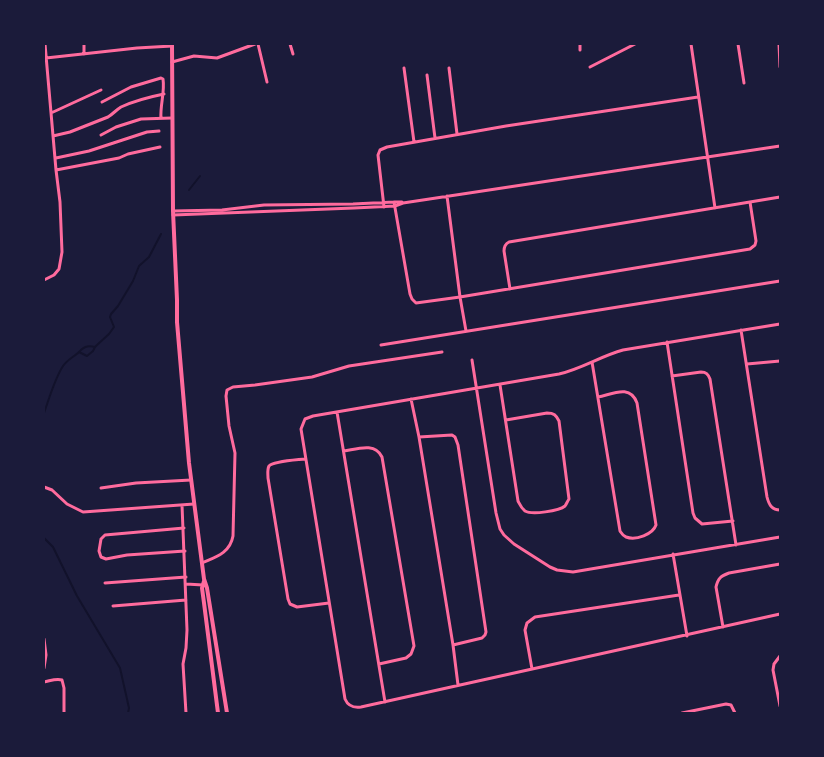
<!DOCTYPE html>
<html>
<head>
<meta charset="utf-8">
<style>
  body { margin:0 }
  #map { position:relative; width:824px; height:757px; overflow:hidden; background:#1b1b3a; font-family:"PT Sans",sans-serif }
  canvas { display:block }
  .frame { position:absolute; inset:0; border:45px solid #1b1b3a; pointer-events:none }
</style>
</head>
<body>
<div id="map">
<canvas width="824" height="757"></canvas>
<div class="frame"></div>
</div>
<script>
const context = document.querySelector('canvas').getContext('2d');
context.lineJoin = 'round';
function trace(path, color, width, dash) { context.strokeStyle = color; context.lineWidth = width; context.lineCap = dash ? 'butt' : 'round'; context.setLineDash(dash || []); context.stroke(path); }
trace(new Path2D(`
  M 189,190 L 200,176
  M 79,352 L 87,356 L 93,351 L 95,347
  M 44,413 C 49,399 55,378 63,366 C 67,360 73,357 78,353 C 83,347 87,345 95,347 L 97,345 L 109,334 L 114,327 L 110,317 L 111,314 L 118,306 L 133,281 L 139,266 L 149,257 L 161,234
  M 44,538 L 53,547 L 77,596 L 120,668 L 129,708 L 128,713`), '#12122b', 2);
trace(new Path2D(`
  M 84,44 L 84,54
  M 258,44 L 267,82
  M 290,44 L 293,54
  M 580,44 L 580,50
  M 691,44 L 715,208
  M 738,44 L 744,83
  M 779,44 L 780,67
  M 46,58 L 137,48 L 172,46
  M 172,62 L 194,56 L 217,58 L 255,44
  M 590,67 L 635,44
  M 404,68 L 414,142
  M 449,68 L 457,134
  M 427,75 L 435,138
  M 102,102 L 131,87 L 161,78 L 163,79 C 165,92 160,105 161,118
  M 51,113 L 101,90
  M 101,135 L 116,127 L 141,119 L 172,118
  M 53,136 L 70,132 L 108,117 C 113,114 116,110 121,107 C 134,101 149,97 164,94
  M 56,158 L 89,151 L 147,132 L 159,131
  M 56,170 L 119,158 L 128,154 L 160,147
  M 447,196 L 460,297 L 466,331
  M 394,202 L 410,294 L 412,299 L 416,303 L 460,297 L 750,249 L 755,245 L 756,241 L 750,202
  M 384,207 L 378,155 L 380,150 L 387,147 L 506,126 L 698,97
  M 173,211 L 222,210 L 264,205 L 353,204 L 394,202 L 402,202
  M 173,215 L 354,208 L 395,206 L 403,203 L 780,146
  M 44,280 L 54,275 L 59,269 L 62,252 L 60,202 L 56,170 L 45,44
  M 510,289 L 504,251 C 504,247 505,244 509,242 L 780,197
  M 780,324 L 623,350 C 601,356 581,369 559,374 L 313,416 L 305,419 L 301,429 L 345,699 C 348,706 354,708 361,707 L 780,614
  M 741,330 L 767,497 C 769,505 772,510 780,510
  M 667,342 L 693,513 L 695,518 L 702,524 L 733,521
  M 381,345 L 780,281
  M 472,360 L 496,513 L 500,529 L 504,535 L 514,544 L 550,567 L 557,570 L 573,572 L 780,537
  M 592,362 L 620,531 C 622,534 623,536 626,537 C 636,541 653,534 656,525 L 637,403 C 630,384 613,394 598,397
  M 747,364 L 780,361
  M 672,376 L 701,372 C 706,372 708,374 710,379 L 736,545
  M 500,385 L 518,501 C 520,505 521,508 525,511 C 532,515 559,511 565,506 C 567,503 567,502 569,499 L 559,421 C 556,415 554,413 547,413 L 506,420
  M 411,399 L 419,437 L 453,645 L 458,685
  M 337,412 L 385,702
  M 419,437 L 452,435 L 455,437 L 458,445 L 486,632 L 485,635 L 482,638 L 453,645
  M 344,451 C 357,449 375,442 382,457 L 414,646 L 411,654 L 406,658 L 379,664
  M 305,459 C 297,460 274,461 269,466 C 267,470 268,474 268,478 L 288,599 L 290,604 L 297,607 L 329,603
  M 44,487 L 52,490 L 67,504 L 83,512 L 194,504
  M 101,488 L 136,483 L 191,480
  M 182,505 L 187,630 L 186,648 L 183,664 L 186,713
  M 184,528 L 105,535 L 101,539 L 99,551 L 101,557 L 106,559 L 127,555 L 185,551
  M 673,554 L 687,636
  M 202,563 C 216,557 230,553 233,536 L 235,453 L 229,426 L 226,396 L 227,390 L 233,387 L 255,385 L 312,377 L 349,366 L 442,352
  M 105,583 L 186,577
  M 186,584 L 203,585
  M 113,606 L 186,600
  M 723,627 L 716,587 C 718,578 721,576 729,573 L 780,564
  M 44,639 L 46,655 L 44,668
  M 780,656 L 774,664 L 773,670 L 780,706
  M 532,669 L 525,630 L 527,623 L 535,617 L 679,595
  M 44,682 C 50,681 56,678 62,680 L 64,688 L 64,713
  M 682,713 L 726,704 L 731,705 L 735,713`), '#ff6b9d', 3);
trace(new Path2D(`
  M 172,44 L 173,211 L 177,300 L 177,322 L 189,463 L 204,579 L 207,588 L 227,713
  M 204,581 L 202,588 L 204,603 L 218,713`), '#ff6b9d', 4);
</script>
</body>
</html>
